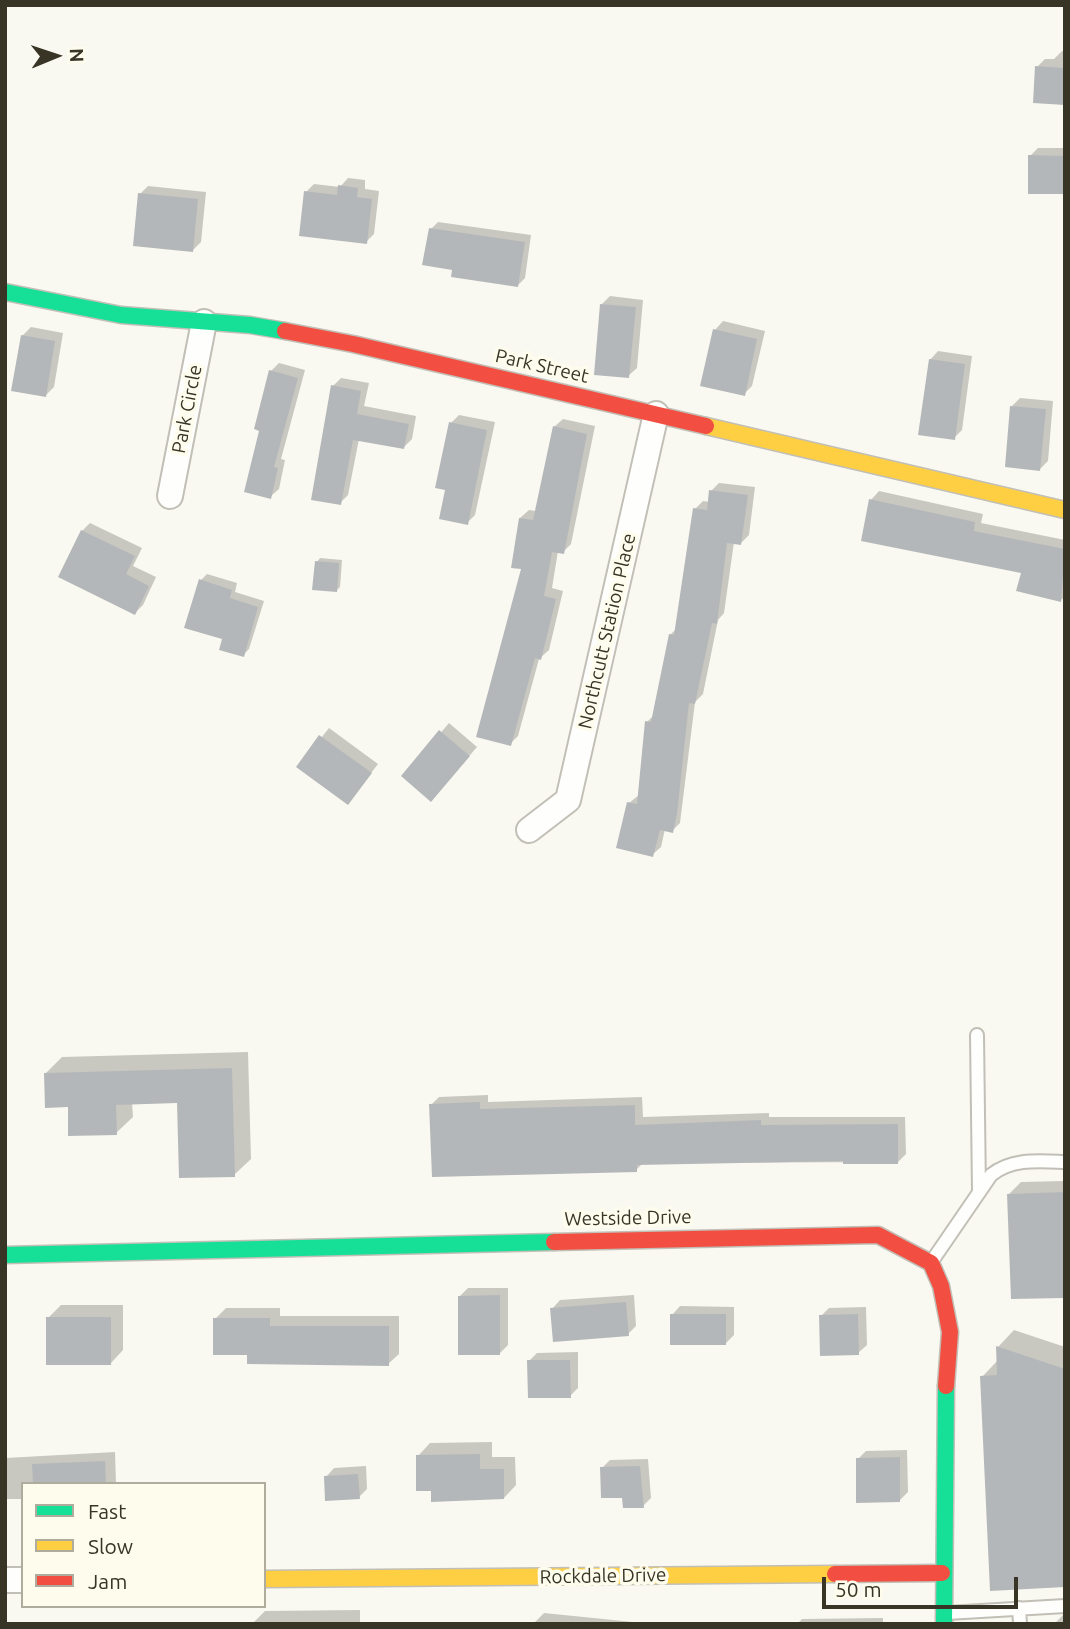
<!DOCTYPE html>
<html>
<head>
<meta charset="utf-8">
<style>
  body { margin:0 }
  #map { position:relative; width:1070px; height:1629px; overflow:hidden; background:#faf9f1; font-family:Ubuntu,sans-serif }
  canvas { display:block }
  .frame { position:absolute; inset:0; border:7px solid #383527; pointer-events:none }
  .legend { position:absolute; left:21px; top:1482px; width:245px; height:126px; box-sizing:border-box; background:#fefced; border:2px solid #afac9e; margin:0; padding:9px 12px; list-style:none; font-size:21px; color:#383527 }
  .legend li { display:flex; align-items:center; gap:14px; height:35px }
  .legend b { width:35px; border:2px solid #afac9e }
  .north { position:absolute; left:21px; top:21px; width:70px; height:70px; -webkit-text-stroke:5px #fefced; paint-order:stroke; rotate:88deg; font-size:19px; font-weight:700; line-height:28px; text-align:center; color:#383527 }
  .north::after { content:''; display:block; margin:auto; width:24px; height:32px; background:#383527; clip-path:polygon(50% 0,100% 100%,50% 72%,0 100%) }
  .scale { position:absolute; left:822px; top:1577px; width:196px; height:32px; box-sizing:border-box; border:4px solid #383527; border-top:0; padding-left:9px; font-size:21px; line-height:24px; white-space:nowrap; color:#383527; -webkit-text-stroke:5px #fefced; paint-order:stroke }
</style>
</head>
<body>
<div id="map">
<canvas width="1070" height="1629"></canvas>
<div class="frame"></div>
<ul class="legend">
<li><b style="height:9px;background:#16e098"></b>Fast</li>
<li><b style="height:9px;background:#ffcf43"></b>Slow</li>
<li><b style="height:9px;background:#f24e42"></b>Jam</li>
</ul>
<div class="north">N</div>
<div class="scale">50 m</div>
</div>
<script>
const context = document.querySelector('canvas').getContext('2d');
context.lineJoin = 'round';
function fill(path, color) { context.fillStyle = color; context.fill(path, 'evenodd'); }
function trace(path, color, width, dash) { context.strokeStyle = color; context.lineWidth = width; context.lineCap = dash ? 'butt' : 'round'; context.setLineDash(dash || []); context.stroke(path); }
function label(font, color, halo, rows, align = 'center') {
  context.font = font + ' Ubuntu,sans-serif'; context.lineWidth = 7; context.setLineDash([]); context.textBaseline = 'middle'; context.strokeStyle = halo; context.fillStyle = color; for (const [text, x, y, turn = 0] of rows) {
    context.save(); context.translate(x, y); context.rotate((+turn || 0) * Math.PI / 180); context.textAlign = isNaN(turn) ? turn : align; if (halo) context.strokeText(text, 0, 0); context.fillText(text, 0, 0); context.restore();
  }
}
fill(new Path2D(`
  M 1062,51 L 1065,52 L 1065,103 L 1037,67 L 1045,59 L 1054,59 Z
  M 1038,148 L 1065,148 L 1065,193 L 1030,156 Z
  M 348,178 L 365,180 L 365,189 L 379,191 L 374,234 L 366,242 L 306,192 L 314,184 L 340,187 Z
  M 148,186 L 206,192 L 201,242 L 193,250 L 140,194 Z
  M 438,222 L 531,235 L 525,278 L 518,285 L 454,269 L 431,229 Z
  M 610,296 L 643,300 L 637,368 L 628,376 L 602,304 Z
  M 723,321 L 765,331 L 752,386 L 744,394 L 715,330 Z
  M 31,327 L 63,333 L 54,387 L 46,395 L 22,336 Z
  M 938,351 L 972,356 L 962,430 L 954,438 L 930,360 Z
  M 279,363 L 305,370 L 281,459 L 285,460 L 279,489 L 270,497 L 261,430 L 271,371 Z
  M 341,378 L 369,383 L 364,406 L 416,416 L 412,439 L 404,447 L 359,439 L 348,495 L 340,503 L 333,386 Z
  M 1020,398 L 1053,401 L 1048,461 L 1040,469 L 1012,406 Z
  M 459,415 L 495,422 L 475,515 L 467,523 L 447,489 L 451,423 Z
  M 563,419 L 595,426 L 571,544 L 563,552 L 558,551 L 552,588 L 563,591 L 549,650 L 539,659 L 518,736 L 510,744 L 523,568 L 520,518 L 529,510 L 536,511 L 554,427 Z
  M 719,483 L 755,487 L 749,535 L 741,543 L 734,542 L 724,613 L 718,620 L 703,694 L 695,702 L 680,823 L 672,831 L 665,829 L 661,847 L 652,855 L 629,803 L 639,795 L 647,722 L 655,714 L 670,635 L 677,628 L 695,509 L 703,501 L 710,502 L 711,491 Z
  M 879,491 L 983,514 L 981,523 L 1065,540 L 1065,597 L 1061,600 L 1023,571 L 871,500 Z
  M 90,523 L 142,548 L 133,566 L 156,577 L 143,605 L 135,613 L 82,531 Z
  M 320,558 L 342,560 L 340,587 L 336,591 L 317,562 Z
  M 207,574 L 237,583 L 235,592 L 264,601 L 249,649 L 243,655 L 224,638 L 201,580 Z
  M 449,723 L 477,747 L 439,791 L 404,776 Z
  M 329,728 L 378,764 L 348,803 L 298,767 Z
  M 248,1052 L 251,1159 L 234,1175 L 179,1102 L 132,1103 L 133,1117 L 116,1133 L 70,1105 L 46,1073 L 62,1057 Z
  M 488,1095 L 488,1102 L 642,1097 L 643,1117 L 769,1113 L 769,1117 L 905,1117 L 906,1154 L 898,1162 L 643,1163 L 636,1170 L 431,1105 L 439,1097 Z
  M 1065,1181 L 1065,1296 L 1009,1194 L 1021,1182 Z
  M 468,1288 L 508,1288 L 508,1345 L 499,1354 L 460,1296 Z
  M 634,1295 L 636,1326 L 628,1334 L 552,1309 L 560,1300 Z
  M 61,1305 L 123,1305 L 123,1350 L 111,1363 L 48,1318 Z
  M 680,1306 L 734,1307 L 734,1335 L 725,1344 L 672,1315 Z
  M 866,1307 L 867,1345 L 858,1353 L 821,1316 L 829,1308 Z
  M 226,1308 L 280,1308 L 280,1316 L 399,1316 L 399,1354 L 388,1364 L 248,1353 L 215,1319 Z
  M 1014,1330 L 1065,1347 L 1065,1586 L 982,1377 L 998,1360 L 998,1347 Z
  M 578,1352 L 578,1388 L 570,1396 L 529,1361 L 537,1353 Z
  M 492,1442 L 492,1457 L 515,1457 L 516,1485 L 504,1498 L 432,1489 L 418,1456 L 430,1443 Z
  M 907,1450 L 908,1492 L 900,1500 L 858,1459 L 866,1451 Z
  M 115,1452 L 116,1484 L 23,1484 L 23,1499 L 5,1499 L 5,1458 Z
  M 648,1459 L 651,1498 L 643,1506 L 624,1496 L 602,1468 L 610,1460 Z
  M 366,1466 L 367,1489 L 359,1497 L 326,1477 L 334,1468 Z
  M 360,1610 L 360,1624 L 252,1624 L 265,1611 Z
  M 544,1613 L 633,1622 L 633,1624 L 533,1624 Z
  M 1065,1613 L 1065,1624 L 1054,1624 Z
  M 883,1618 L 883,1624 L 797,1624 L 802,1619 Z`), '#0003');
fill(new Path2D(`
  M 1035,66 L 1065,68 L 1065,105 L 1033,103 Z
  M 1028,155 L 1065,156 L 1065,194 L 1028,194 Z
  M 338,185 L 358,188 L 357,197 L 372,199 L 367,244 L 299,236 L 304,191 L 337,195 Z
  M 138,193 L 198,199 L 193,252 L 133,246 Z
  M 429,228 L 525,242 L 518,287 L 451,277 L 452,270 L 422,265 Z
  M 600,304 L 636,307 L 629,378 L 594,375 Z
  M 713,329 L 757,339 L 745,396 L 700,386 Z
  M 21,335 L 55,341 L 46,397 L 11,391 Z
  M 929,359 L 965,364 L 955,440 L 918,435 Z
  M 269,370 L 298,378 L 274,467 L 278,468 L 271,499 L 244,492 L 259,431 L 254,429 Z
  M 331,385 L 361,391 L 357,414 L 409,424 L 404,449 L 353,440 L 341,505 L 311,500 Z
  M 1010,406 L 1046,409 L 1040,471 L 1005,467 Z
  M 449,422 L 487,430 L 468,525 L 439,519 L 445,490 L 435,488 Z
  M 553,426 L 587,434 L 564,554 L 552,552 L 544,596 L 556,599 L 541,660 L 535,658 L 511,746 L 476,737 L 521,569 L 511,568 L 519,518 L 533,520 Z
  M 709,490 L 748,495 L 741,545 L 727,543 L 717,624 L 712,623 L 695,704 L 689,703 L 677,814 L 673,833 L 660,830 L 653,857 L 616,848 L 627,802 L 637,804 L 645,721 L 651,722 L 669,634 L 674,635 L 693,508 L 707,510 Z
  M 869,499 L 975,522 L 974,531 L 1065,549 L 1061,602 L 1016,591 L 1021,573 L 861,541 Z
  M 81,530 L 135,556 L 126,574 L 149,586 L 135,615 L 58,577 Z
  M 315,561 L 339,563 L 337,592 L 312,590 Z
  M 199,579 L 232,590 L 230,598 L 258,607 L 244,657 L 219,650 L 222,639 L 184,628 Z
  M 439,730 L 470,756 L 431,802 L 401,776 Z
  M 319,735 L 372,773 L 348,805 L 296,767 Z
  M 232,1068 L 235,1177 L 179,1178 L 177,1103 L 116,1105 L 117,1135 L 68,1136 L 68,1107 L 45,1108 L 44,1073 Z
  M 480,1102 L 480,1109 L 635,1105 L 635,1125 L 761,1120 L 761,1125 L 898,1124 L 898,1164 L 843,1164 L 843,1161 L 637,1165 L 637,1172 L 432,1177 L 429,1104 Z
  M 1065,1192 L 1065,1298 L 1011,1299 L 1007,1194 Z
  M 500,1295 L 500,1355 L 458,1355 L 458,1296 Z
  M 626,1302 L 629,1336 L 553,1342 L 550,1308 Z
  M 670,1314 L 726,1314 L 726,1345 L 670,1345 Z
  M 858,1314 L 859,1355 L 820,1356 L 819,1315 Z
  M 46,1317 L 111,1317 L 111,1365 L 46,1365 Z
  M 213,1318 L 270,1318 L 270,1326 L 389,1326 L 389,1366 L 247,1364 L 247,1355 L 213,1355 Z
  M 996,1346 L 1065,1369 L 1065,1587 L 990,1591 L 980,1376 L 997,1375 Z
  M 527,1360 L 570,1360 L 571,1398 L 528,1398 Z
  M 480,1454 L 480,1469 L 504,1469 L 504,1499 L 431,1502 L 431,1491 L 416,1491 L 416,1455 Z
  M 900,1457 L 900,1502 L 856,1503 L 856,1458 Z
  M 105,1461 L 106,1484 L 33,1484 L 32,1464 Z
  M 640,1466 L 644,1508 L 623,1508 L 622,1498 L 601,1498 L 600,1467 Z
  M 358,1474 L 360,1499 L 325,1501 L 324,1476 Z`), '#b4b7b9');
const lane = new Path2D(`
  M 977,1035 L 979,1192
  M 932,1261 L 991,1175 C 1012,1158 1039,1161 1065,1162
  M 1019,1608 L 1020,1624
  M 947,1613 L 1065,1606`);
const street = new Path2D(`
  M 170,496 L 204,322
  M 529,830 L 568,800 L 656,414
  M 5,1580 L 23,1580`);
const fast = new Path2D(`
  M 5,292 L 121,315 L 250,325 L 285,331
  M 5,1255 L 554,1242
  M 944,1624 L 946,1386`);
const slow = new Path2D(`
  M 706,426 L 1065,510
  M 264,1579 L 835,1574`);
const jam = new Path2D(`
  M 285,331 L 353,344 L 706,426
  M 554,1242 L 878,1235 L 931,1263 L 941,1286 L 950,1332 L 946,1386
  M 835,1574 L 942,1573`);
trace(lane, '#c1bfb6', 16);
trace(street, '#c1bfb6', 28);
trace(fast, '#c1bfb6', 19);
trace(slow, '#c1bfb6', 19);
trace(jam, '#c1bfb6', 19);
trace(lane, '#fefefd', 12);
trace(street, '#fefefd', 24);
trace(fast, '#16e098', 16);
trace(slow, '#ffcf43', 16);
trace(jam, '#f24e42', 16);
label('19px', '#383527', '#fefced', [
  ["Park Street",542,366,13],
  ["Park Circle",187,409,-79],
  ["Northcutt Station Place",607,631,-77],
  ["Westside Drive",628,1218,-1],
  ["Rockdale Drive",603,1576,-1]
]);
</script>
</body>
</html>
